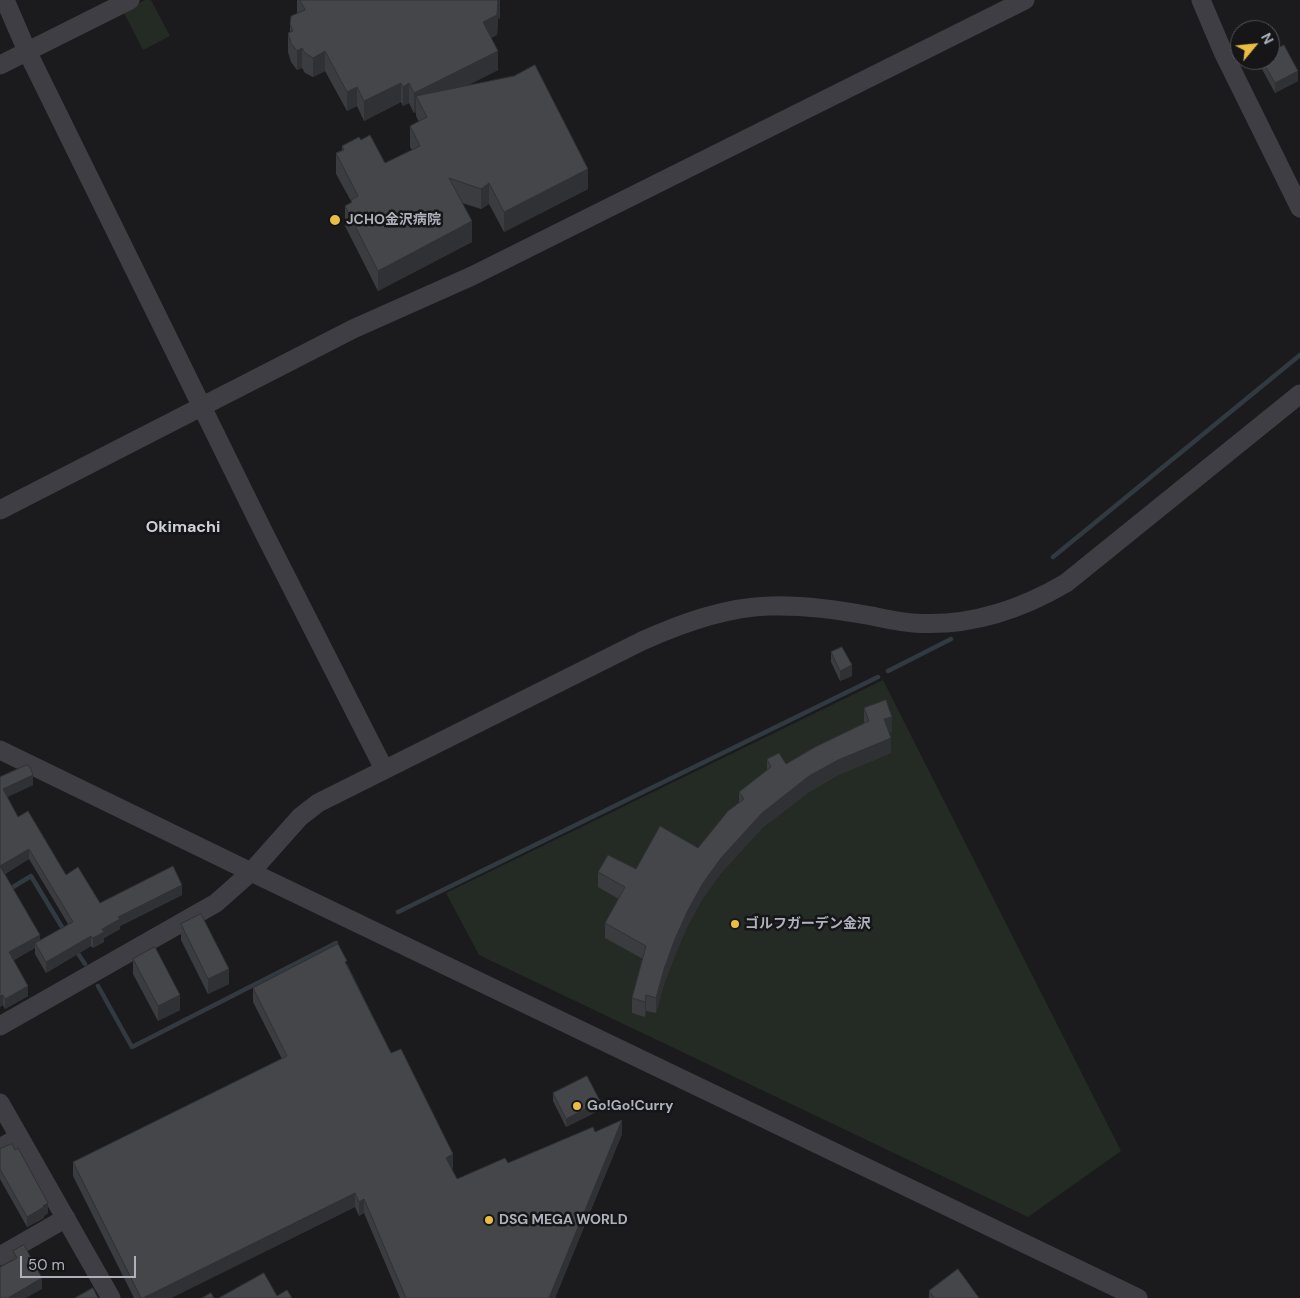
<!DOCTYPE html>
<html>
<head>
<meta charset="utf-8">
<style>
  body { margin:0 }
  #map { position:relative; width:1300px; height:1298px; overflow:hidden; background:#1b1b1d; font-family:"DM Sans",sans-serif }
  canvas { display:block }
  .north { position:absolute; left:1230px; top:20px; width:50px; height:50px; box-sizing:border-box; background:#161618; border:1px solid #53545a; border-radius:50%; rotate:62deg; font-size:14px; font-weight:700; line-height:20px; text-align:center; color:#aeb1bc }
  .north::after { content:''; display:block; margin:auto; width:18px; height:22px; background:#ebbd45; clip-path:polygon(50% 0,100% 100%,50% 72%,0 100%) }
  .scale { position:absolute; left:20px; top:1256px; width:116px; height:22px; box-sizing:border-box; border:2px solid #aeb1bc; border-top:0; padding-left:6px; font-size:15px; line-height:18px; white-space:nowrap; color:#aeb1bc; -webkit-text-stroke:4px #161618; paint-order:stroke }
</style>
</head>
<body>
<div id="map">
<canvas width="1300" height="1298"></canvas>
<div class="north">N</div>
<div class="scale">50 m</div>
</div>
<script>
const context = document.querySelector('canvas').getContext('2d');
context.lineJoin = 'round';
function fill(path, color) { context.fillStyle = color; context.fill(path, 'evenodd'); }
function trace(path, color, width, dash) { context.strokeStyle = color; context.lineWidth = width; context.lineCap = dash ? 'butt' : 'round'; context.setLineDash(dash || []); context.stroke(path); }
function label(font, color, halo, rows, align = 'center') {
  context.font = font + ' "DM Sans","Noto Sans JP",sans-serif'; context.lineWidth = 5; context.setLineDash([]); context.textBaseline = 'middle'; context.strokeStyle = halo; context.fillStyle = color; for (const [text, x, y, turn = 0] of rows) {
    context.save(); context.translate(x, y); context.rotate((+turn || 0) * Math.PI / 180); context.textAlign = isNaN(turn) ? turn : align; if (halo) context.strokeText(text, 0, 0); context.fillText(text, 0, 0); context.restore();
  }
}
fill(new Path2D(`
  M 145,0 L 151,0 L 170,36 L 143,50 L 123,11 Z
  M 883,680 L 1121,1151 L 1028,1217 L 479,955 L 446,893 Z`), '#232b24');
trace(new Path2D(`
  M 1053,557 L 1300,355
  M 888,671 L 951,639
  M 0,895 L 31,876 L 65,932
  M 398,912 L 878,677
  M 75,949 L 85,964
  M 98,986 L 132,1047 L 336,943`), '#313941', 4.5);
trace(new Path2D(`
  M 5,0 L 27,51 L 263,531 L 384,769
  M 1201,0 L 1223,52 L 1300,208
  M 0,65 L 130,0
  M 0,510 L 353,329 L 472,276 L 1025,0
  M 0,750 L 251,872 L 1138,1298
  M 0,1026 L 216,903 L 251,872 L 300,817 L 318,803 L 642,641 C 682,623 726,607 770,606 C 805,605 838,610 872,616 C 886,619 900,622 913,623 C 967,627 1020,610 1066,583 L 1300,394
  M 0,1103 L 111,1298
  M 0,1148 L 19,1137
  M 0,1256 L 66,1218`), '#3e3e44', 19);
fill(new Path2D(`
  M 297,0 L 500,0 L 500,18 L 498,19 L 497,35 L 491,38 L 498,70 L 468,85 L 588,189 L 504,232 L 489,204 L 481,209 L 462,203 L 472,242 L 378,291 L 345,226 L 345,206 L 351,203 L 351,201 L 336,174 L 336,153 L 342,150 L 342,146 L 361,140 L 385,163 L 412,150 L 410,147 L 410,126 L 419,122 L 416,116 L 416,112 L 414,113 L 409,103 L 403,106 L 401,102 L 364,121 L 357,106 L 347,111 L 325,71 L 313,77 L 305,73 L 302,68 L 297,70 L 291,62 L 288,52 L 288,33 L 290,32 L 290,24 L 297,13 Z
  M 1273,50 L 1298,81 L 1275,93 L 1257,60 L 1270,60 Z
  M 831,652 L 852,676 L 840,681 L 831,662 Z
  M 864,708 L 892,732 L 889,733 L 891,753 L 838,775 L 809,792 L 762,828 L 721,873 L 703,898 L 688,925 L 675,955 L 664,984 L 656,1013 L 646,1011 L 645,1017 L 632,1013 L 632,998 L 643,959 L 605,938 L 605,923 L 619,899 L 598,887 L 598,872 L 636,869 L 698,848 L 739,803 L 739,792 L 767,770 L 767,759 L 786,764 L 864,724 Z
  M 0,777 L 33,785 L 7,797 L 18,817 L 66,875 L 100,903 L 182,895 L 120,926 L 120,929 L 104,938 L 104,942 L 93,948 L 91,946 L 46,973 L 35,954 L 35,948 L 14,960 L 28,996 L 5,1009 L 3,1005 L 0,1007 ZM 29,859 L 68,924 L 40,941 L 5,874 Z
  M 181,924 L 229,984 L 208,994 L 181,940 Z
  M 133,959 L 180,1010 L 158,1021 L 133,974 Z
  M 347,964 L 391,1053 L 453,1168 L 452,1169 L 457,1179 L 508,1163 L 595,1132 L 622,1134 L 555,1298 L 400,1298 L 364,1213 L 359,1216 L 355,1207 L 171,1298 L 134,1298 L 73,1176 L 73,1162 L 282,1059 L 253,1002 L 253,988 Z
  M 553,1093 L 600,1110 L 566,1127 L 553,1101 Z
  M 0,1149 L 48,1213 L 44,1216 L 44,1218 L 27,1227 L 0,1179 Z
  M 13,1251 L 42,1289 L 13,1260 Z
  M 929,1291 L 979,1298 L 929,1298 Z`), '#3b3c40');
fill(new Path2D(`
  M 498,0 L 500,0 L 500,18 L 498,19 L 497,35 L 483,41 L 483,22 Z
  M 302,48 L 302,68 L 297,70 L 297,51 Z
  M 325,51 L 325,71 L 313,77 L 313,58 Z
  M 498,51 L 498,70 L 422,109 L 416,96 L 416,112 L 414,113 L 414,93 Z
  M 1298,71 L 1298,81 L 1275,93 L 1275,83 Z
  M 401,83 L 401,102 L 364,121 L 364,101 Z
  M 409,83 L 409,103 L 403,106 L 403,87 Z
  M 357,87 L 357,106 L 347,111 L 347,92 Z
  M 588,169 L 588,189 L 504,232 L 504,212 Z
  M 489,183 L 489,204 L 481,209 L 481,189 Z
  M 472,221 L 472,242 L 378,291 L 378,271 Z
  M 852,665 L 852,676 L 840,681 L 840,671 Z
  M 892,717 L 892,732 L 884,734 L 884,719 Z
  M 891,738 L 891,753 L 838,775 L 809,792 L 762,828 L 721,873 L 703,898 L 688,925 L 675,955 L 664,984 L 656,1013 L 656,998 L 664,969 L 675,939 L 688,910 L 703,883 L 721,858 L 762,813 L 809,776 L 838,760 Z
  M 33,775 L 33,785 L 3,799 L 3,789 Z
  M 29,849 L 29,859 L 0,876 L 0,866 Z
  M 182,885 L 182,895 L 120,926 L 120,929 L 104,938 L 104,942 L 93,948 L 93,938 L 102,929 L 118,917 Z
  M 40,935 L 40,945 L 35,943 L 35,948 L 9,962 L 9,952 Z
  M 91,936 L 91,946 L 46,973 L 46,962 Z
  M 229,969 L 229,984 L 208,994 L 208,979 Z
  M 28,986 L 28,996 L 5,1009 L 5,999 Z
  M 3,995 L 3,1005 L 0,1007 L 0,996 Z
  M 180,995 L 180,1010 L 158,1021 L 158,1006 Z
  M 646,995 L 646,1011 L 645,1017 L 645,1002 Z
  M 600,1101 L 600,1110 L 566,1127 L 566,1119 Z
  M 622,1120 L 622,1134 L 555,1298 L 549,1298 Z
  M 453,1154 L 453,1168 L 446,1172 L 446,1158 Z
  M 355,1193 L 355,1207 L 171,1298 L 143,1298 Z
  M 364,1199 L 364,1213 L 359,1216 L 359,1202 Z
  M 48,1203 L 48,1213 L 44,1216 L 44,1218 L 27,1227 L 27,1217 Z
  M 42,1278 L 42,1289 L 26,1298 L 8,1298 Z`), '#303134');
const building = new Path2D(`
  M 300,0 L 498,0 L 497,15 L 483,22 L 498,51 L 414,93 L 409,83 L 403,87 L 401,83 L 364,101 L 357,87 L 347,92 L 325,51 L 313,58 L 305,53 L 302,48 L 297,51 L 291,43 L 288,33 L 293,31 L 290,24 L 291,16 L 305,10 Z
  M 1270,44 L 1273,50 L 1284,45 L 1298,71 L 1275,83 L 1262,60 L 1270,60 Z
  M 535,65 L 588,169 L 504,212 L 489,183 L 481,189 L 449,178 L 472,221 L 378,271 L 345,206 L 352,202 L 351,200 L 358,196 L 336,153 L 344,150 L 342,146 L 359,137 L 361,140 L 370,135 L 385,163 L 420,146 L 410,126 L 427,117 L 416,96 L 514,76 Z
  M 842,647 L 852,665 L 840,671 L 831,652 Z
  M 886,700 L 892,717 L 884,719 L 891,738 L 838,760 L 809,776 L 762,813 L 721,858 L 703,883 L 688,910 L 675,939 L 664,969 L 656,998 L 646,995 L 645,1002 L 632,998 L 646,946 L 605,923 L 625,887 L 598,872 L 608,855 L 636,869 L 660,826 L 698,848 L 728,811 L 744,799 L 739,792 L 771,767 L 767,759 L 779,753 L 786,764 L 815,747 L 869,721 L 864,708 Z
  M 27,765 L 30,767 L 33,775 L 3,789 L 18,817 L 28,811 L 66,875 L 78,867 L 100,903 L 173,866 L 182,885 L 118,917 L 120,919 L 102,929 L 104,932 L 93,938 L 91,936 L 46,962 L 35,943 L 73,922 L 29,849 L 0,866 L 40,935 L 9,952 L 28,986 L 5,999 L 3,995 L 0,996 L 0,777 Z
  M 201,914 L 229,969 L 208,979 L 181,924 Z
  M 338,944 L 347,961 L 345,962 L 391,1053 L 401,1049 L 453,1154 L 446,1158 L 457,1179 L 505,1158 L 508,1163 L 593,1127 L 595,1132 L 622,1120 L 549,1298 L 406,1298 L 364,1199 L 359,1202 L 355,1193 L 143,1298 L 141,1298 L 73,1162 L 287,1056 L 253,988 Z
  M 155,947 L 180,995 L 158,1006 L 133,959 Z
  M 587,1076 L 600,1101 L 566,1119 L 553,1093 Z
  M 12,1144 L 15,1150 L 18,1148 L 48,1203 L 43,1206 L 44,1207 L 27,1217 L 0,1169 L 0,1149 Z
  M 24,1245 L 42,1278 L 8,1298 L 0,1298 L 0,1267 L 17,1258 L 13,1251 Z
  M 958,1269 L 979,1298 L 934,1298 L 929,1291 Z
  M 264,1273 L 277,1296 L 287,1290 L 292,1298 L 219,1298 Z
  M 93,1288 L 98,1298 L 75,1298 Z
  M 211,1293 L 214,1298 L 202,1298 Z`);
fill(building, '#45464a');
trace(building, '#303134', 1);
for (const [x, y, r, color] of [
  [335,220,6,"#ebbd45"],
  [735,924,5,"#ebbd45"],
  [577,1106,5,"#ebbd45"],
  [489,1220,5,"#ebbd45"]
]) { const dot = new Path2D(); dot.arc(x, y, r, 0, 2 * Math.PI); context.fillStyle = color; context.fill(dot); trace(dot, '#161618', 2); }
label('bold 14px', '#aeb1bc', '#161618', [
  ["JCHO金沢病院",346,220],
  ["ゴルフガーデン金沢",745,924],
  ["Go!Go!Curry",587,1106],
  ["DSG MEGA WORLD",499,1220]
], 'left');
label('bold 16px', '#cfd1d8', '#161618', [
  ["Okimachi",183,528]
]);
</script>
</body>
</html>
